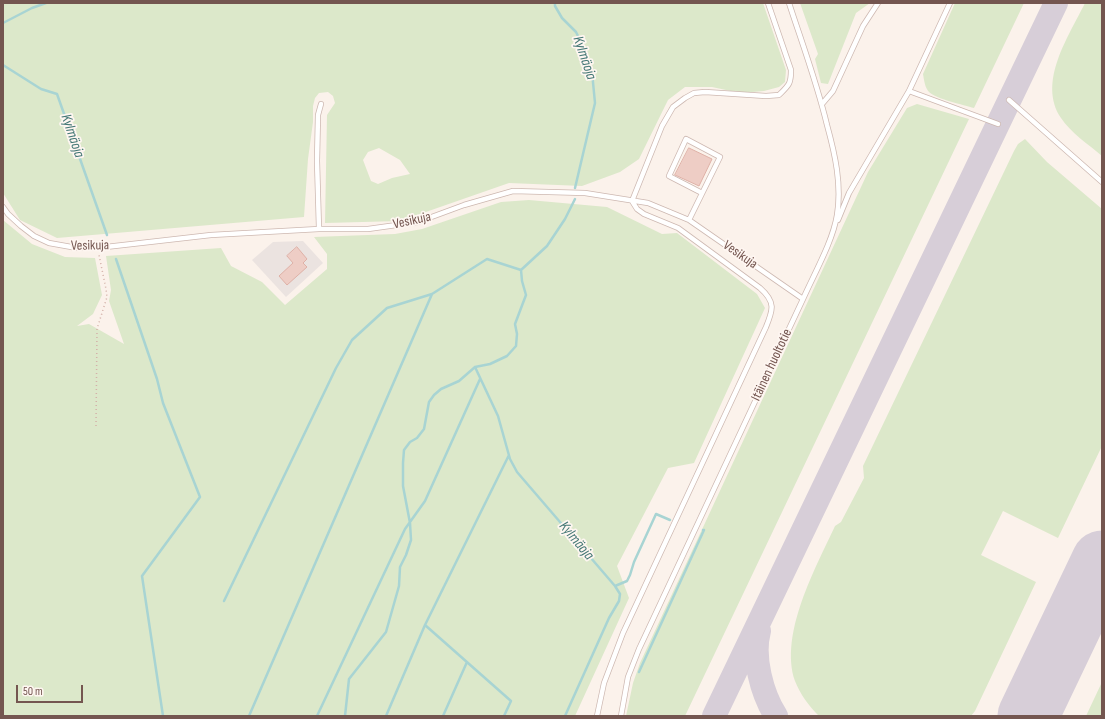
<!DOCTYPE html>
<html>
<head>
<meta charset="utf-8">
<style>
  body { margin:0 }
  #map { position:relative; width:1105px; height:719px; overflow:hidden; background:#fbf2eb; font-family:"Sofia Sans Condensed",sans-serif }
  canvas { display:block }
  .frame { position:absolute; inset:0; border:4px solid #745650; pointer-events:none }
  .scale { position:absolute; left:16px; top:685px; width:67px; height:18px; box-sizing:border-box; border:2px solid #745650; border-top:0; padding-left:5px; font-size:12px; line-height:14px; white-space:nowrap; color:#745650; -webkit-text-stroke:3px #fef6f1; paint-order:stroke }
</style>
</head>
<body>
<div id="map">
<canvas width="1105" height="719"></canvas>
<div class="frame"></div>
<div class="scale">50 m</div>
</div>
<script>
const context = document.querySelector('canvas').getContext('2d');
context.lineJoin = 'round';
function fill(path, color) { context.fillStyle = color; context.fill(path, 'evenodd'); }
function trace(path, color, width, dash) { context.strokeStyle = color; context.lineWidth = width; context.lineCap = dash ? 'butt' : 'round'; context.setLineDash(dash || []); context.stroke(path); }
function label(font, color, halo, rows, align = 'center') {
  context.font = font + ' "Sofia Sans Condensed",sans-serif'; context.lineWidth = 3.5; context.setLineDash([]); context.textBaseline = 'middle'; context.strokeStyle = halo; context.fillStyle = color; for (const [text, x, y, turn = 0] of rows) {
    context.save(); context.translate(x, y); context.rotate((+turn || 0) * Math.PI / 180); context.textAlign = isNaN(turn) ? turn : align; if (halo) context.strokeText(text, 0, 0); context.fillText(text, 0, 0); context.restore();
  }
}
fill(new Path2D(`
  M 303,241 L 323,263 L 286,297 L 252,260 L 273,242 Z`), '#ebe3e0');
fill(new Path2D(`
  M 3,3 L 763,3 L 786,70 L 785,82 L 779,87 L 764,91 L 740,93 L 712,87 L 685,87 L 668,100 L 639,159 L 620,172 L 582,186 L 509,183 L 400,221 L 325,223 L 327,115 L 335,103 L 333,96 L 328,92 L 319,93 L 315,98 L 313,106 L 313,122 L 308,159 L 304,217 L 57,238 L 20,220 L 3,193 ZM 379,148 L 400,160 L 410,174 L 392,178 L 378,184 L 371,181 L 363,160 L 368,152 Z
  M 800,3 L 870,3 L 856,13 L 828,84 L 821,83 L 815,59 L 818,54 Z
  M 955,3 L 1024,3 L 974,108 C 964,105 936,99 929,92 C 925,88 924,80 923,74 Z
  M 1085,3 L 1102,3 L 1102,156 C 1088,144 1071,133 1061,118 C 1037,82 1069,36 1085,3 Z
  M 917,104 L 969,119 L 685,716 L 626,716 L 633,683 L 640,663 L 868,172 L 907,108 Z
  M 1025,139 L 1047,162 L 1102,209 L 1102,446 L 1058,538 L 1003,511 L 981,555 L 1036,582 L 975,711 L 971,716 L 819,716 C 809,706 800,694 795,681 C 779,634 816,567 835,526 L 841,522 L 864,478 L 863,466 L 1014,151 L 1018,144 Z
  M 529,200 L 607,207 L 662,234 L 677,233 L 757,294 L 765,308 L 694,463 L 668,468 L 617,566 L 629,598 L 575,716 L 3,716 L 3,220 L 32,244 L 65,257 L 95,258 L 102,295 L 93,314 L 77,326 L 89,324 L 124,344 L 109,301 L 111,290 L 106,256 L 221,248 L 231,266 L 262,282 L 285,305 L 327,269 L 327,254 L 314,237 L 395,234 L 422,229 L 501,202 Z
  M 1102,682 L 1102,716 L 1086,716 Z`), '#dce8ca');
trace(new Path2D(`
  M 555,3 L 555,6 L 562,18 L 576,32 L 582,44 L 592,72 L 595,103 L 575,188
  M 3,23 L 32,8 L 46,3
  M 3,65 L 41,89 L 57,94 L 107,235
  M 116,259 L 157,379 L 163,403 L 200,497 L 142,576 L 163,716
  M 475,367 L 498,416 L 510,459 L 517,472 L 615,586 L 620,594 L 619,601 L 609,618 L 565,716
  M 615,586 L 627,581 L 630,575 L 634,562 L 656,514 L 670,520
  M 224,601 L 336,368 L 352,340 L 387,308 L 432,294
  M 639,672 L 704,530 L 703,530
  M 249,716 L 432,294 L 487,259 L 521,270
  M 317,716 L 405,529 L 425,501 L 480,379
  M 345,716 L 349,679 L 386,632 L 399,586 L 400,567 L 406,555 L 411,540 L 410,523 L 403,486 L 403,463 L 404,450 L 410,442 L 417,438 L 424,429 L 429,402 L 434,395 L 441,389 L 459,381 L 475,367 L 490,364 L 507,356 L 516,346 L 517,334 L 515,324 L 526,295 L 522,281 L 521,270 L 547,246 L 565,219 L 575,199
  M 386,716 L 425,625
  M 443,716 L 467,662
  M 504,716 L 511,701 L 425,625 L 509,455`), '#a8d4d3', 2.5);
trace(new Path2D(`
  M 759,631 C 752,657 762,694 776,716
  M 714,716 L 1056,3
  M 1026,716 L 1033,706`), '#d7ced8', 24);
trace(new Path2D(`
  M 1028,716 L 1102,561`), '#d7ced8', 61);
const building = new Path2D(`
  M 689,148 L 712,159 L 699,186 L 675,175 Z
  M 297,247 L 307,259 L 303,263 L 307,267 L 287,285 L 279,276 L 293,263 L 287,256 Z`);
fill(building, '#eecdc5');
trace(building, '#dfb1a7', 1);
const service = new Path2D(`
  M 909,91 L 998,124
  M 1009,100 L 1102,182
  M 822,104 L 833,91 L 863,26 L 878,3
  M 632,201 L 662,126 L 673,107 L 685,98 L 694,93 L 705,92 L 766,96 L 779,95 C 789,85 791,84 791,70 L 768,3
  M 3,207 L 8,214 L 21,226 L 34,236 L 49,243 L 77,248 L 97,248 L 211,235 L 319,229 L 368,229 L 418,222 L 464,205 L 513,191 L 585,193 L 648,203 L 689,220 L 803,299
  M 689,220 L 720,157 L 686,139 L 669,176 L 702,193
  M 838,220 L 849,193 L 909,91 L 950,3
  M 319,229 L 317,161 L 318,115 L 321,104
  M 597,716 L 604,683 L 623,633 L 766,327 C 773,310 776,302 760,288 L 678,228 L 644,214 L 637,209 L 632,201
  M 621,716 L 628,677 L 639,649 L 803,299 C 814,274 833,241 837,215 C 842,185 835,154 827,125 C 817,83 802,43 789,3`);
trace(service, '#cdb8b1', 6);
trace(new Path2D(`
  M 96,426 L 97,329 L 107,297 L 106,289 L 99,255`), '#d3b0a8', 1.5, [1, 3]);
trace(service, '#fff', 4.5);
label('14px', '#745650', '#fef6f1', [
  ["Vesikuja",412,221,-12],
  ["Vesikuja",90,246,-1],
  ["Vesikuja",740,255,35],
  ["Itäinen huoltotie",772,365,-65]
]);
label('italic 15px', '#457876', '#fef6f1', [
  ["Kylmäoja",584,58,71],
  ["Kylmäoja",72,136,71],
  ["Kylmäoja",576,541,50]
]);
</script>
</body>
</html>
